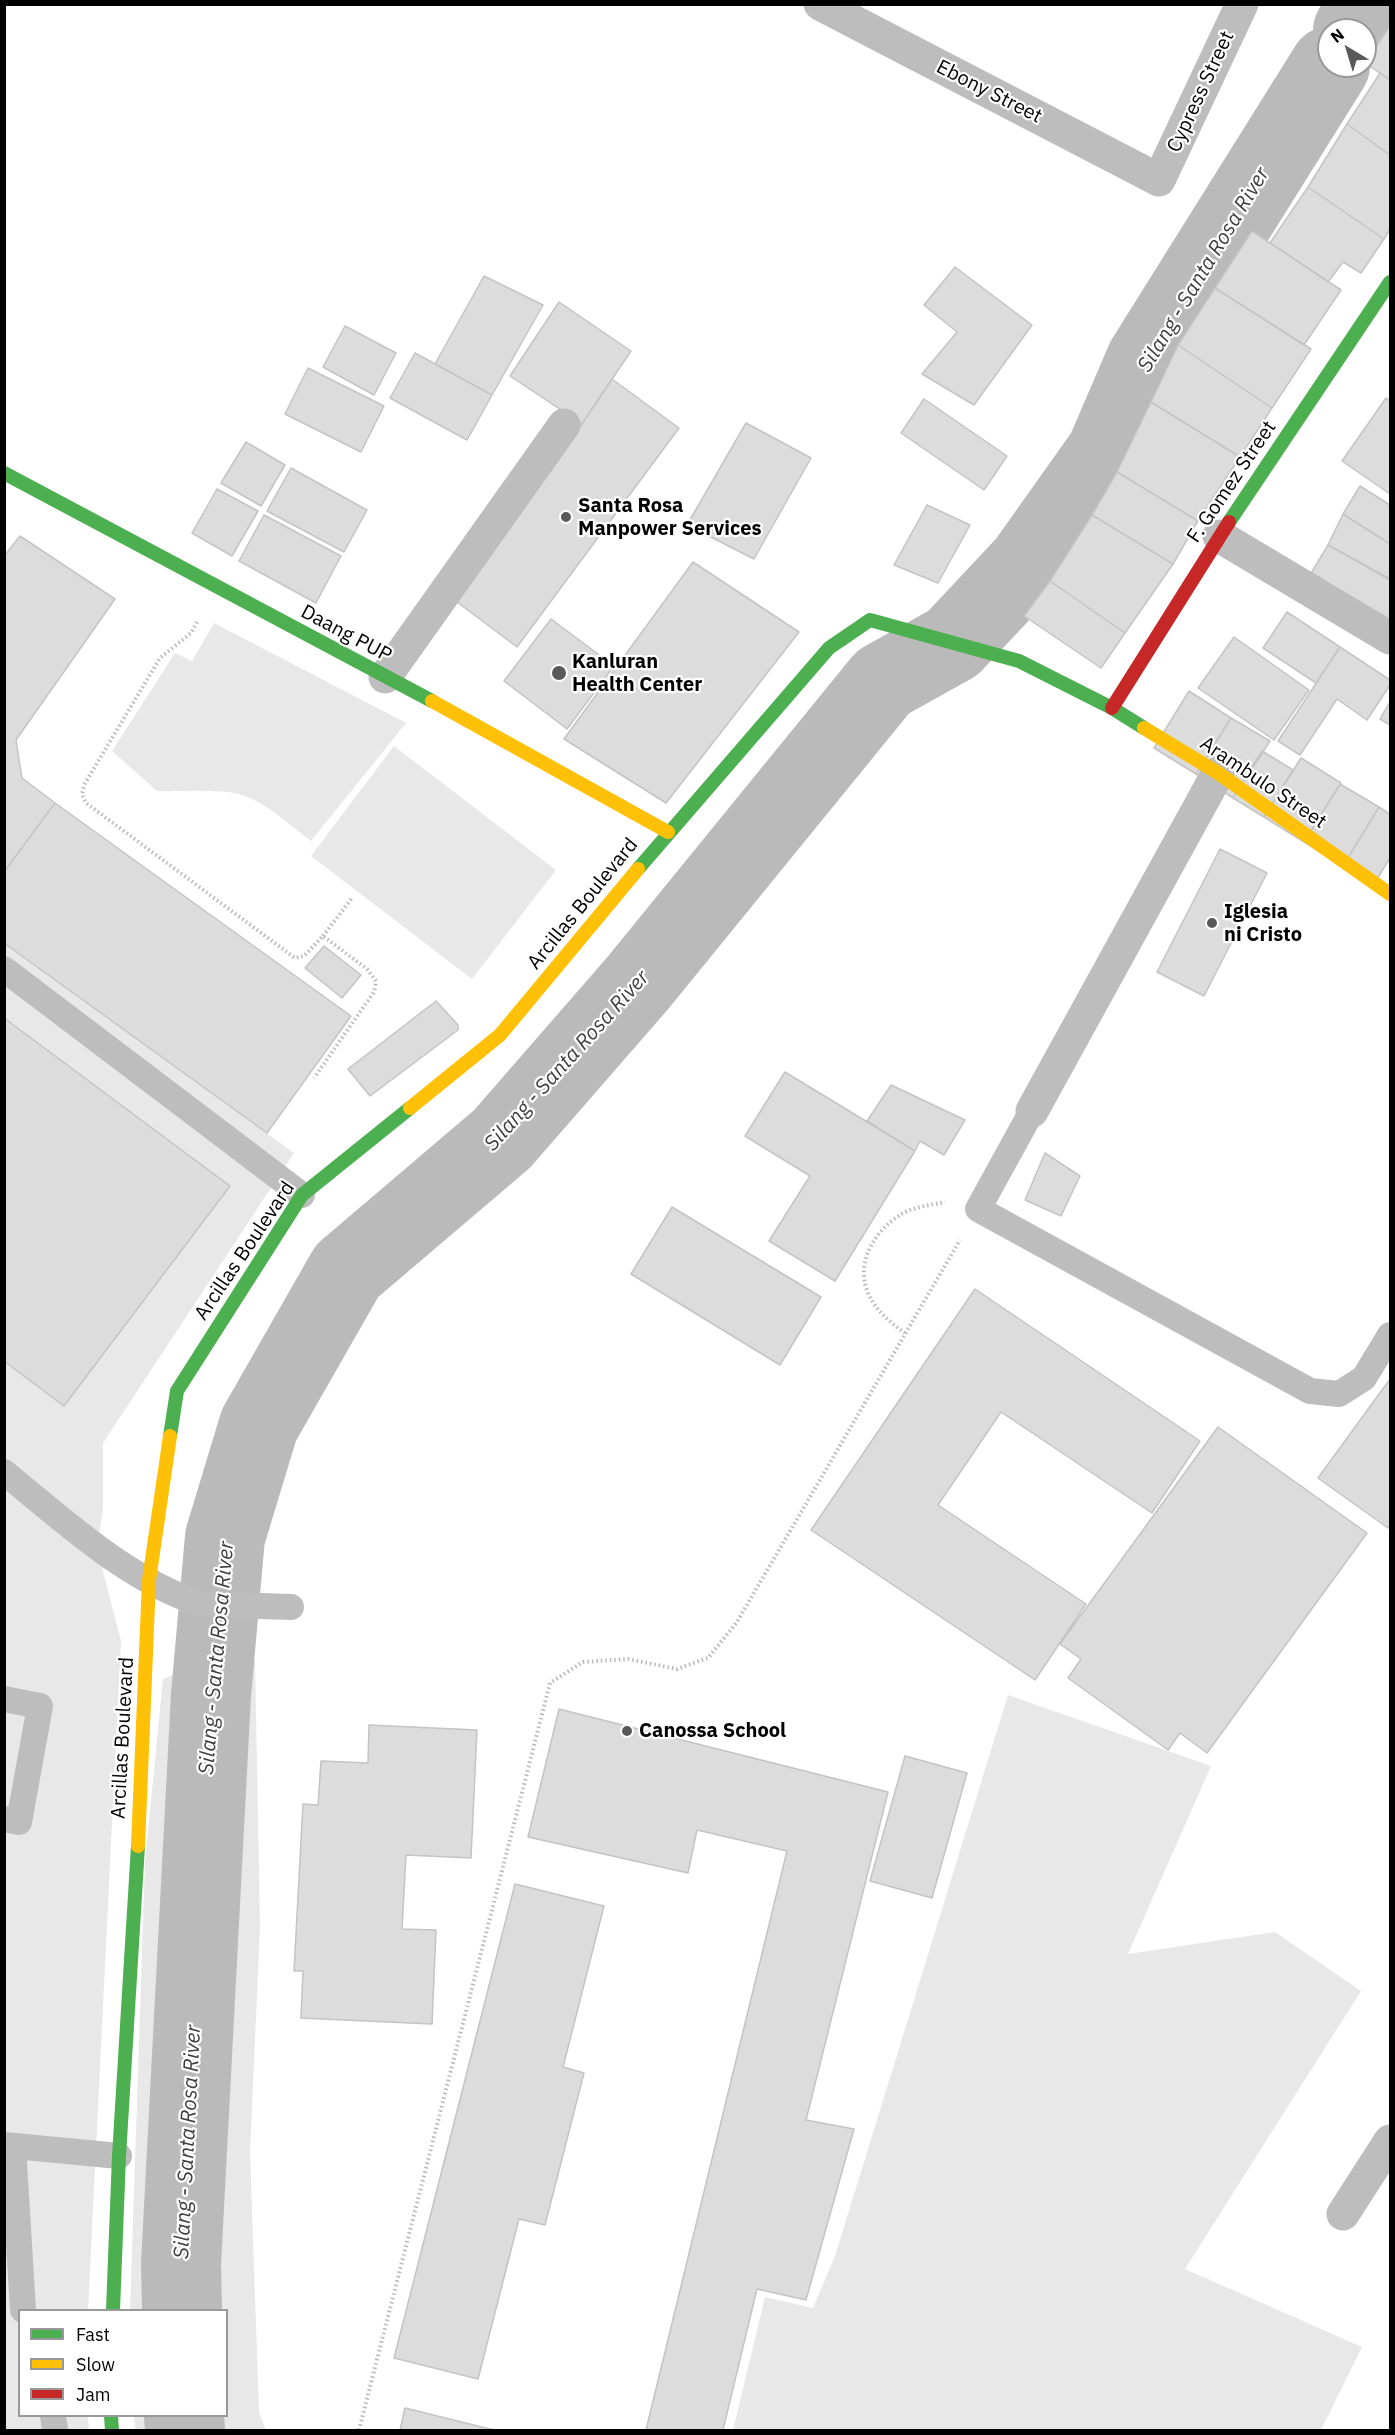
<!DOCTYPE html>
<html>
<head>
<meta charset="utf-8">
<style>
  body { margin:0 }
  #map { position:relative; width:1395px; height:2435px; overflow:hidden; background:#fff; font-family:"IBM Plex Sans",sans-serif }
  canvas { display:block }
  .frame { position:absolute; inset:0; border:6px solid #000; pointer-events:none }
  .legend { position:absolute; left:18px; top:2309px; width:210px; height:108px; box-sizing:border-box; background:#fff; border:2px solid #999; margin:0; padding:8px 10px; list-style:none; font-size:18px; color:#000 }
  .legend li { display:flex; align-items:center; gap:12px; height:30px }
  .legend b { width:30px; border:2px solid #999 }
  .north { position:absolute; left:1317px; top:18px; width:60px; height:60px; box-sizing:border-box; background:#fff; border:2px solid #999; border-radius:50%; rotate:322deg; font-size:16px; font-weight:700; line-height:24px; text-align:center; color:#000 }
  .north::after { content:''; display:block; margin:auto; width:21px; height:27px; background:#595959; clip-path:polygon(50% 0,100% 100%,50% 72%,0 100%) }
</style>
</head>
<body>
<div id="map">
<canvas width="1395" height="2435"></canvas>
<div class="frame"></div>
<ul class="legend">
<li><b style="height:8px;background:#4caf50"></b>Fast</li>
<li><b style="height:8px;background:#ffc107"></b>Slow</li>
<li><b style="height:8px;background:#c62828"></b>Jam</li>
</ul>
<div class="north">N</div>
</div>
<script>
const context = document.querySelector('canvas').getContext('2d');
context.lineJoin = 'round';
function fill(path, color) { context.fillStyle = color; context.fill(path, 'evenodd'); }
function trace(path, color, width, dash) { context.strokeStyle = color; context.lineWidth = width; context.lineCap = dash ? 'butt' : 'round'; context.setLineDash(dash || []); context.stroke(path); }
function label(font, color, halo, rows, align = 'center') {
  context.font = font + ' "IBM Plex Sans",sans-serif'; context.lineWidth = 4.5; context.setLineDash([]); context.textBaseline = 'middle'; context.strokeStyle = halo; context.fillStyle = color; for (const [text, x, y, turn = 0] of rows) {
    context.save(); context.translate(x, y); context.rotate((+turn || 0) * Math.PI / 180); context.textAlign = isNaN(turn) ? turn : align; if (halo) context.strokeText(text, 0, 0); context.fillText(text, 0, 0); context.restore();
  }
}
fill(new Path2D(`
  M 214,623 L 406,723 L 311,841 C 291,826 269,805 245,796 C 222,788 182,792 157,791 L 112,751 L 175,653 L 192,661 Z
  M 394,746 L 556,870 L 472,979 L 311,856 Z
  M 4,943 L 294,1153 L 103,1443 L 103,1509 L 97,1548 L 121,1641 L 88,2310 L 20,2310 L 20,2416 L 88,2416 L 89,2430 L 5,2430 Z
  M 255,1660 L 260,1927 L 250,2152 L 259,2412 L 266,2430 L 135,2430 L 134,2416 L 226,2416 L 226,2310 L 130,2310 L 145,1862 L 163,1679 L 192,1667 Z
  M 1008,1695 L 1211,1766 L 1128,1954 L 1275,1932 L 1361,1991 L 1185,2269 L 1362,2347 L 1321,2430 L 733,2430 L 765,2297 L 813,2308 L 835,2256 Z`), '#e8e8e8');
trace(new Path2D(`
  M 1353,30 L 1369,4
  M 182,2310 L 181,2264 L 211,1695 L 225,1537 L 259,1425 L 347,1271 L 502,1139 L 637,984 L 883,682 L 953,643 L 1028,563 L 1106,453 L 1146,360 L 1330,66
  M 184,2416 L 185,2430`), '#bababa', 80);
const building = new Path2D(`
  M 1390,26 L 1390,80 L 1365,63 Z
  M 1380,73 L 1390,80 L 1390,155 L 1347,124 Z
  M 1347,124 L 1390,155 L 1390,229 L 1384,239 L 1308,187 Z
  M 1308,187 L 1384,239 L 1361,273 L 1343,262 L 1328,282 L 1270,243 Z
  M 1252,231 L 1341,290 L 1304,345 L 1215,288 Z
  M 955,267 L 1032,325 L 974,405 L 922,374 L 957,332 L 924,305 Z
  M 484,276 L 543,305 L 492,395 L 435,364 Z
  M 1215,288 L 1311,349 L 1272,408 L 1178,345 Z
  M 559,302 L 631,351 L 582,424 L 510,376 Z
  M 345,326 L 396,353 L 374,395 L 323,367 Z
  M 1178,345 L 1272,408 L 1240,457 L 1151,402 Z
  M 415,353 L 492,395 L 467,440 L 390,398 Z
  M 308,368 L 384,406 L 361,452 L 285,414 Z
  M 612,379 L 679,428 L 517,647 L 453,599 L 582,424 Z
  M 1386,398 L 1390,401 L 1390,494 L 1342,461 Z
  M 924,399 L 1007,456 L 984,490 L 901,433 Z
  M 1151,402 L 1240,457 L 1198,521 L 1117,472 Z
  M 746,423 L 811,458 L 754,559 L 687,525 Z
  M 246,442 L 285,465 L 261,506 L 221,483 Z
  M 291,468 L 367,510 L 344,552 L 267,511 Z
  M 1117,472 L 1198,521 L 1173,564 L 1092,515 Z
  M 1360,486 L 1390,505 L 1390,544 L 1343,514 Z
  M 217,489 L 258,511 L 232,556 L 192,533 Z
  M 927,505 L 970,525 L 938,583 L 894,565 Z
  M 1343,514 L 1390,544 L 1390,579 L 1328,545 Z
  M 264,515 L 341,556 L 316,603 L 239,561 Z
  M 1092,515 L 1173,564 L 1125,633 L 1050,581 Z
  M 20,536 L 115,599 L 16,740 L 22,778 L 55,803 L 4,872 L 4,556 Z
  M 1328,545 L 1390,580 L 1390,620 L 1310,575 Z
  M 693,562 L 799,632 L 666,803 L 564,739 Z
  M 1050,581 L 1125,633 L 1101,668 L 1024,616 Z
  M 1287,612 L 1340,647 L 1316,683 L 1263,648 Z
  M 551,619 L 614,666 L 567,729 L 504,681 Z
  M 1234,637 L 1309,690 L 1274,740 L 1198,688 Z
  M 1340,647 L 1390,680 L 1390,685 L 1367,720 L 1337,699 L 1300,755 L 1278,741 Z
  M 1189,691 L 1231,718 L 1196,774 L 1154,748 Z
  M 1390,702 L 1390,725 L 1380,719 Z
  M 1231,718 L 1270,741 L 1233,798 L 1196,774 Z
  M 1262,751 L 1293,770 L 1264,817 L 1233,798 Z
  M 1301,758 L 1341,783 L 1304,842 L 1264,817 Z
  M 1340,784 L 1379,807 L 1343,866 L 1304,842 Z
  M 55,803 L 351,1016 L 267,1133 L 4,943 L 4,872 Z
  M 1379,807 L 1390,814 L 1390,858 L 1372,887 L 1343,866 Z
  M 1220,849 L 1267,873 L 1204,996 L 1157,972 Z
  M 324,946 L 361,975 L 342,998 L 305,968 Z
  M 436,1001 L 458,1025 L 458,1030 L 370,1096 L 348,1069 Z
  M 4,1018 L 230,1186 L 64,1406 L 4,1361 Z
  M 785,1072 L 915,1151 L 835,1281 L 769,1241 L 810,1176 L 745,1136 Z
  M 891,1085 L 965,1120 L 944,1155 L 920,1141 L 915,1151 L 867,1121 Z
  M 1045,1153 L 1080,1176 L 1061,1216 L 1025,1200 Z
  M 672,1207 L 821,1297 L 780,1365 L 631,1274 Z
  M 975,1289 L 1200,1441 L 1152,1513 L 1001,1412 L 938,1505 L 1086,1604 L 1035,1680 L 811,1530 Z
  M 1390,1379 L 1390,1524 L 1388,1528 L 1318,1478 Z
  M 1218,1427 L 1367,1533 L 1207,1753 L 1180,1733 L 1168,1750 L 1068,1678 L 1081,1659 L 1060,1644 Z
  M 559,1709 L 888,1792 L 806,2120 L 854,2129 L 806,2300 L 757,2289 L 723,2430 L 646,2430 L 787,1851 L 697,1830 L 688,1873 L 528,1837 Z
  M 369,1725 L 477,1730 L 471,1858 L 406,1855 L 402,1929 L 436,1930 L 432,2024 L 301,2018 L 303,1971 L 294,1971 L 303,1804 L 318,1805 L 321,1761 L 368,1763 Z
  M 905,1756 L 967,1773 L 932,1898 L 870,1881 Z
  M 515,1884 L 604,1906 L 563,2067 L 584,2073 L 545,2225 L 519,2219 L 478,2379 L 394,2358 Z
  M 405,2408 L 494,2430 L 400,2430 Z`);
fill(building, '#dcdcdc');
trace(building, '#c4c4c4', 1.5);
trace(new Path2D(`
  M 197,622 L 191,633 L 160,658 L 84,785 L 82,795 L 86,803 L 295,958 L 304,956 L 323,936 L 367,969 L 376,981 L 374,992 L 314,1078
  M 323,936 L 352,898
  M 905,1333 C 891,1323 875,1310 868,1293 C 855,1262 875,1231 900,1215 C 912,1207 931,1205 945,1202
  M 359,2430 L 550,1683 L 583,1662 L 628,1659 L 677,1669 L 708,1658 L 737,1622 L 960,1240`), '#b8b8b8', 4, [1.5, 3]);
trace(new Path2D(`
  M 4,969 L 302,1195
  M 1032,1111 L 978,1209 L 1310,1391 L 1339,1394 L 1364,1378 L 1390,1335
  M 4,1472 C 63,1520 128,1581 202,1604 L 291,1607
  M 4,1699 L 40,1706 L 19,1822 L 4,1819
  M 4,2145 L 119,2156
  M 13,2146 L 23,2310
  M 53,2416 L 55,2430`), '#bdbdbd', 26);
trace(new Path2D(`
  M 820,4 L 1159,180 L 1242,4
  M 1219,536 L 1390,638
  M 385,677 L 564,425
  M 1032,1111 L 1218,773
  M 1343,2214 L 1390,2141`), '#bdbdbd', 33);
trace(new Path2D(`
  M 4,473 L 432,701
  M 1229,522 L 1390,282
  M 638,869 L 829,648 L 870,620 L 1019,661 L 1112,708 L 1144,728
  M 170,1436 L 177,1391 L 302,1195 L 410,1108
  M 113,2310 L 119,2156 L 138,1846
  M 111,2416 L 112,2430`), '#4caf50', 14);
trace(new Path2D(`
  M 432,701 L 668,832
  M 1144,728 L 1218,773 L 1390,894
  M 410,1108 L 500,1035 L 638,869
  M 138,1846 L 149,1580 L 170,1436`), '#ffc107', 14);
trace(new Path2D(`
  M 1112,708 L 1229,522`), '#c62828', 14);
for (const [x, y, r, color] of [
  [566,517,6,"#595959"],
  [559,673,8,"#595959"],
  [1212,923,6,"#595959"],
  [627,1731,6,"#595959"]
]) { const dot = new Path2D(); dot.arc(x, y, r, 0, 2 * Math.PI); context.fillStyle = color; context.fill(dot); trace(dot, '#fff', 2); }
label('20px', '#000', '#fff', [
  ["Ebony Street",989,92,27],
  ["Cypress Street",1201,92,-65],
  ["F. Gomez Street",1232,482,-56],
  ["Daang PUP",346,634,28],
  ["Arambulo Street",1263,783,34],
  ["Arcillas Boulevard",583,904,-51],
  ["Arcillas Boulevard",245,1251,-56],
  ["Arcillas Boulevard",123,1738,-87]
]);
label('bold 20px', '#000', '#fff', [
  ["Santa Rosa",578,506],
  ["Manpower Services",578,529],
  ["Kanluran",572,662],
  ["Health Center",572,685],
  ["Iglesia",1224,912],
  ["ni Cristo",1224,935],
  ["Canossa School",639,1731]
], 'left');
label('italic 21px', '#3e3e3e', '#fff', [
  ["Silang - Santa Rosa River",1204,270,-59],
  ["Silang - Santa Rosa River",567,1061,-48],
  ["Silang - Santa Rosa River",217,1658,-85],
  ["Silang - Santa Rosa River",188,2142,-87]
]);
</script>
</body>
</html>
